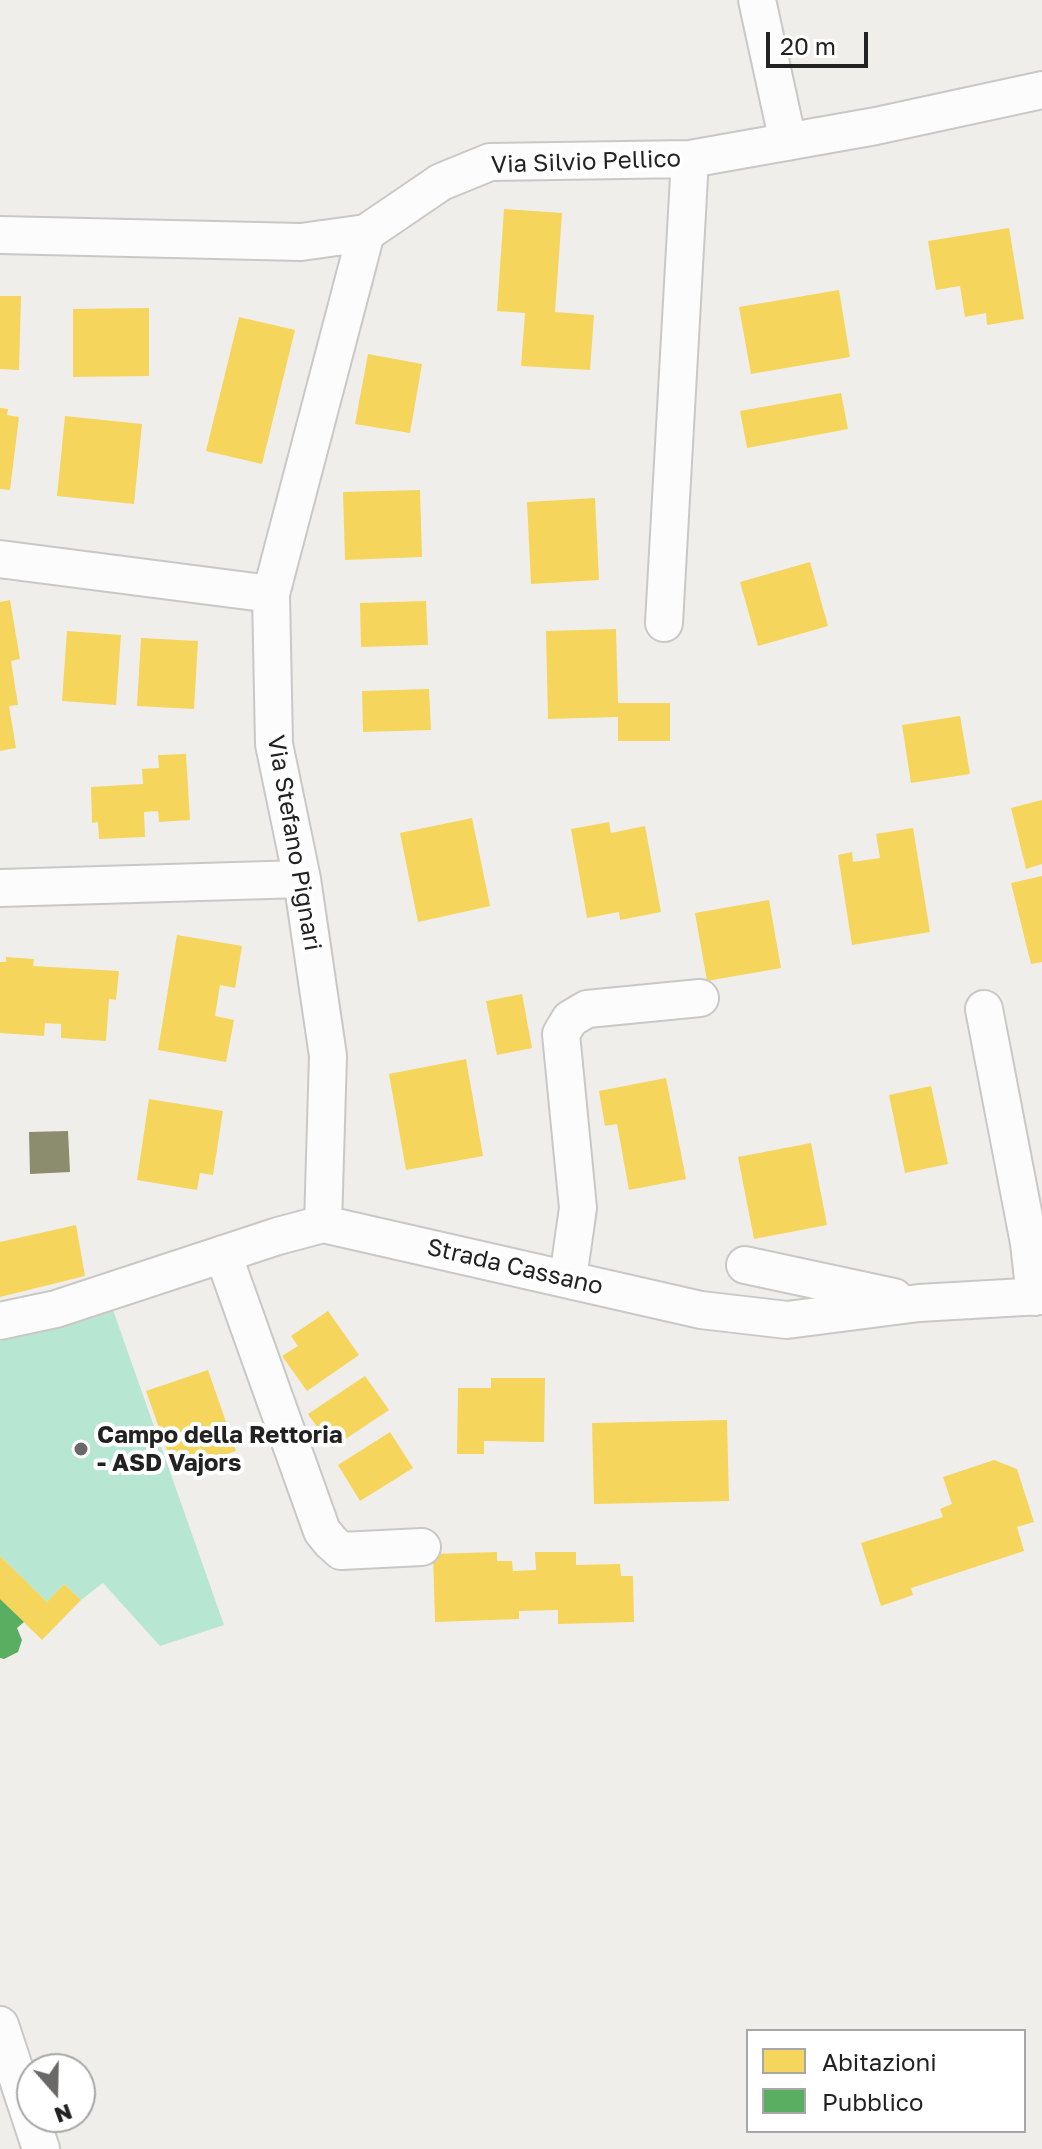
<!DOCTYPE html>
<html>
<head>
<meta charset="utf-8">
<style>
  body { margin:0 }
  #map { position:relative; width:1042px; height:2149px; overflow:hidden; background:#f0eeeb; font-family:"Golos Text",sans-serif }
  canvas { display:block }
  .legend { position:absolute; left:746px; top:2029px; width:280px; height:104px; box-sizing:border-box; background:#fff; border:2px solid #a7a7a7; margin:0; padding:10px 14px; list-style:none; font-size:24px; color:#222 }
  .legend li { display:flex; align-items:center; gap:16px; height:40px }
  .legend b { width:40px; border:2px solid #a7a7a7 }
  .north { position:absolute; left:16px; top:2053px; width:80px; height:80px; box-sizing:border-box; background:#fff; border:2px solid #a7a7a7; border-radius:50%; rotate:160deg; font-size:22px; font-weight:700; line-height:32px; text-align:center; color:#222 }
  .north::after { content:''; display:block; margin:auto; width:28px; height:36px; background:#6a6968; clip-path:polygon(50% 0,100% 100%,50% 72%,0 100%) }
  .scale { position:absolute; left:766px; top:32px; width:102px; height:36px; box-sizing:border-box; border:4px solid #222; border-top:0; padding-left:10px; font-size:24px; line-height:28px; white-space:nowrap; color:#222; -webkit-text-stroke:6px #fff; paint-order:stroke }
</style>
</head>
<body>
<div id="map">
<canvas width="1042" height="2149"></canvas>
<ul class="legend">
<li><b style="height:22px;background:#f6d55c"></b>Abitazioni</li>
<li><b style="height:22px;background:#5aae61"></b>Pubblico</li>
</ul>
<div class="north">N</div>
<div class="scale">20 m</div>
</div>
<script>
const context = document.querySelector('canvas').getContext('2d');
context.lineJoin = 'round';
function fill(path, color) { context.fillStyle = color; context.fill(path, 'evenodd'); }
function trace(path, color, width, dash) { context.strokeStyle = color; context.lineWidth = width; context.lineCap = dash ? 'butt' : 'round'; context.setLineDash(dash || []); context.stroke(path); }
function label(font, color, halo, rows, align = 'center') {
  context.font = font + ' "Golos Text",sans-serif'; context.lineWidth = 8; context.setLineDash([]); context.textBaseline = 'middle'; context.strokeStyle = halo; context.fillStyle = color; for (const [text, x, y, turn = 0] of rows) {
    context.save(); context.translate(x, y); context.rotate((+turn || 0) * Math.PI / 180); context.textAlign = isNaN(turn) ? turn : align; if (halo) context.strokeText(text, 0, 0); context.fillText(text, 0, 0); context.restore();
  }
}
fill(new Path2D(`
  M 113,1310 L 224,1625 L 160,1646 L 103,1583 L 81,1600 L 64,1584 L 47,1602 L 0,1556 L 0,1341 Z`), '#b7e6d2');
fill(new Path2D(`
  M 504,209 L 562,213 L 555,312 L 594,315 L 590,370 L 521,366 L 525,313 L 497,311 Z
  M 1009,228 L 1024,319 L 987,325 L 986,313 L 965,317 L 960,286 L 936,290 L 928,241 Z
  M 839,290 L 850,357 L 751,374 L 739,307 Z
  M 0,296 L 21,296 L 19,370 L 0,369 Z
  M 149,308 L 149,376 L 73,377 L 73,309 Z
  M 239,317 L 295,330 L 262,464 L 206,451 Z
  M 368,354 L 422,364 L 410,433 L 355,424 Z
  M 841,393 L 848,429 L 747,448 L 740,411 Z
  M 0,408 L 8,409 L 7,415 L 19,417 L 10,490 L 0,489 Z
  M 65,416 L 142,424 L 134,504 L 57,496 Z
  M 420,490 L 422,557 L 345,560 L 343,492 Z
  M 595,498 L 599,580 L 531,584 L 527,502 Z
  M 810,562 L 828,626 L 758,646 L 740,582 Z
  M 10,600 L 20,659 L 11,661 L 18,705 L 9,706 L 16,748 L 0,751 L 0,602 Z
  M 426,601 L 428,645 L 361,647 L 360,603 Z
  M 616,629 L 618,703 L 670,703 L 670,741 L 618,741 L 618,717 L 548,719 L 546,631 Z
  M 67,631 L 121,635 L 116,705 L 62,701 Z
  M 141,638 L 198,641 L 194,709 L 137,706 Z
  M 429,689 L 431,730 L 363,732 L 362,691 Z
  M 960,716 L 970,774 L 911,783 L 902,725 Z
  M 186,754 L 190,820 L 159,822 L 158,811 L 144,812 L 145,837 L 99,839 L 98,822 L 92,823 L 91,787 L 143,784 L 142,769 L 159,768 L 158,755 Z
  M 1042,800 L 1042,864 L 1026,869 L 1011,808 Z
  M 472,818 L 490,906 L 418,922 L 400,833 Z
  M 609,822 L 611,833 L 645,826 L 661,912 L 620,920 L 619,912 L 587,918 L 571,829 Z
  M 913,828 L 930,932 L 852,945 L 838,855 L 852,852 L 853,862 L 880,858 L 876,834 Z
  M 1042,876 L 1042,962 L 1031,964 L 1011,883 Z
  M 769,900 L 781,968 L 707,981 L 695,913 Z
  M 177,935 L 242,946 L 235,988 L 220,985 L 215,1016 L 234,1020 L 226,1062 L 158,1050 Z
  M 6,957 L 34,959 L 33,966 L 119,971 L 116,1000 L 109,999 L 106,1041 L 61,1038 L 61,1024 L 45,1023 L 44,1036 L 0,1033 L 0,962 L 6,962 Z
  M 522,994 L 532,1048 L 497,1055 L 486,1001 Z
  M 466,1059 L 483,1156 L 406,1170 L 389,1074 Z
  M 666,1078 L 686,1179 L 629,1190 L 617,1124 L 605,1126 L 599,1091 Z
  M 931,1086 L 948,1164 L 905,1173 L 889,1095 Z
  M 149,1099 L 223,1111 L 213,1175 L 200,1173 L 197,1190 L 137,1180 Z
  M 811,1143 L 827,1225 L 754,1239 L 738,1157 Z
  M 76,1225 L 85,1276 L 0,1297 L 0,1242 Z
  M 328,1311 L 359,1355 L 307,1391 L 282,1356 L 298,1346 L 291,1336 Z
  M 208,1370 L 236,1451 L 175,1473 L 146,1391 Z
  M 365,1376 L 389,1410 L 332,1448 L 308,1414 Z
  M 491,1378 L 545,1378 L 544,1442 L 484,1441 L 484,1454 L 457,1454 L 458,1388 L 491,1388 Z
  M 727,1420 L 729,1501 L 594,1504 L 592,1423 Z
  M 390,1432 L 413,1468 L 360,1501 L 338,1465 Z
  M 994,1460 L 1017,1469 L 1034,1522 L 1017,1527 L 1024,1551 L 911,1588 L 913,1595 L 881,1606 L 861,1543 L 943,1517 L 940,1509 L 952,1504 L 943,1477 Z
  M 497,1552 L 497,1561 L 512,1561 L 513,1571 L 536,1570 L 535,1552 L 576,1552 L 576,1565 L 620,1564 L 621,1576 L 633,1576 L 634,1622 L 558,1624 L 558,1610 L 519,1611 L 519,1619 L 435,1622 L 433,1554 Z
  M 0,1556 L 47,1602 L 64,1584 L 81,1600 L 42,1640 L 0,1599 Z`), '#f6d55c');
fill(new Path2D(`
  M 0,1599 L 24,1622 L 17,1628 L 22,1640 L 18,1652 L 4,1659 L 0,1658 Z`), '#5aae61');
fill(new Path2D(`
  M 68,1131 L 70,1172 L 30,1174 L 29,1132 Z`), '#8c8c6e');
const minor = new Path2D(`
  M 757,0 L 788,142
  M 0,235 L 301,242 L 366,233 L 441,182 L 490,162 L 690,159 L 876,126 L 1042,90
  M 0,559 L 271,594
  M 664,623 L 690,159
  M 0,888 L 302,879
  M 984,1009 L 1029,1243 L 1035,1297
  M 323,1224 L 328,1056 L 302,879 L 274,744 L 271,594 L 366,233
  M 223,1254 L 322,1531 L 331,1542 L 341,1551 L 422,1547
  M 745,1265 L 894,1297
  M 568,1278 L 578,1208 L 561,1034 L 570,1019 L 587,1009 L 700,998
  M 0,1321 L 56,1309 L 278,1236 L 323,1224 L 701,1310 L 787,1320 L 919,1303 L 1042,1296
  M 0,2025 L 41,2149`);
trace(minor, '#c9c8c7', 40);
trace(minor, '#fdfcfc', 36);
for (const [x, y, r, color] of [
  [81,1449,8,"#6a6968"]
]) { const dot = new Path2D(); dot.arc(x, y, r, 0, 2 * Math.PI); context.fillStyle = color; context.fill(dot); trace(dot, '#fff', 3); }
label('24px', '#222', '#fff', [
  ["Via Silvio Pellico",586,162,-2],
  ["Via Stefano Pignari",294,843,80],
  ["Strada Cassano",515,1267,13]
]);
label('bold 24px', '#222', '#fff', [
  ["Campo della Rettoria",97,1435],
  ["- ASD Vajors",97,1463]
], 'left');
</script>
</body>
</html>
